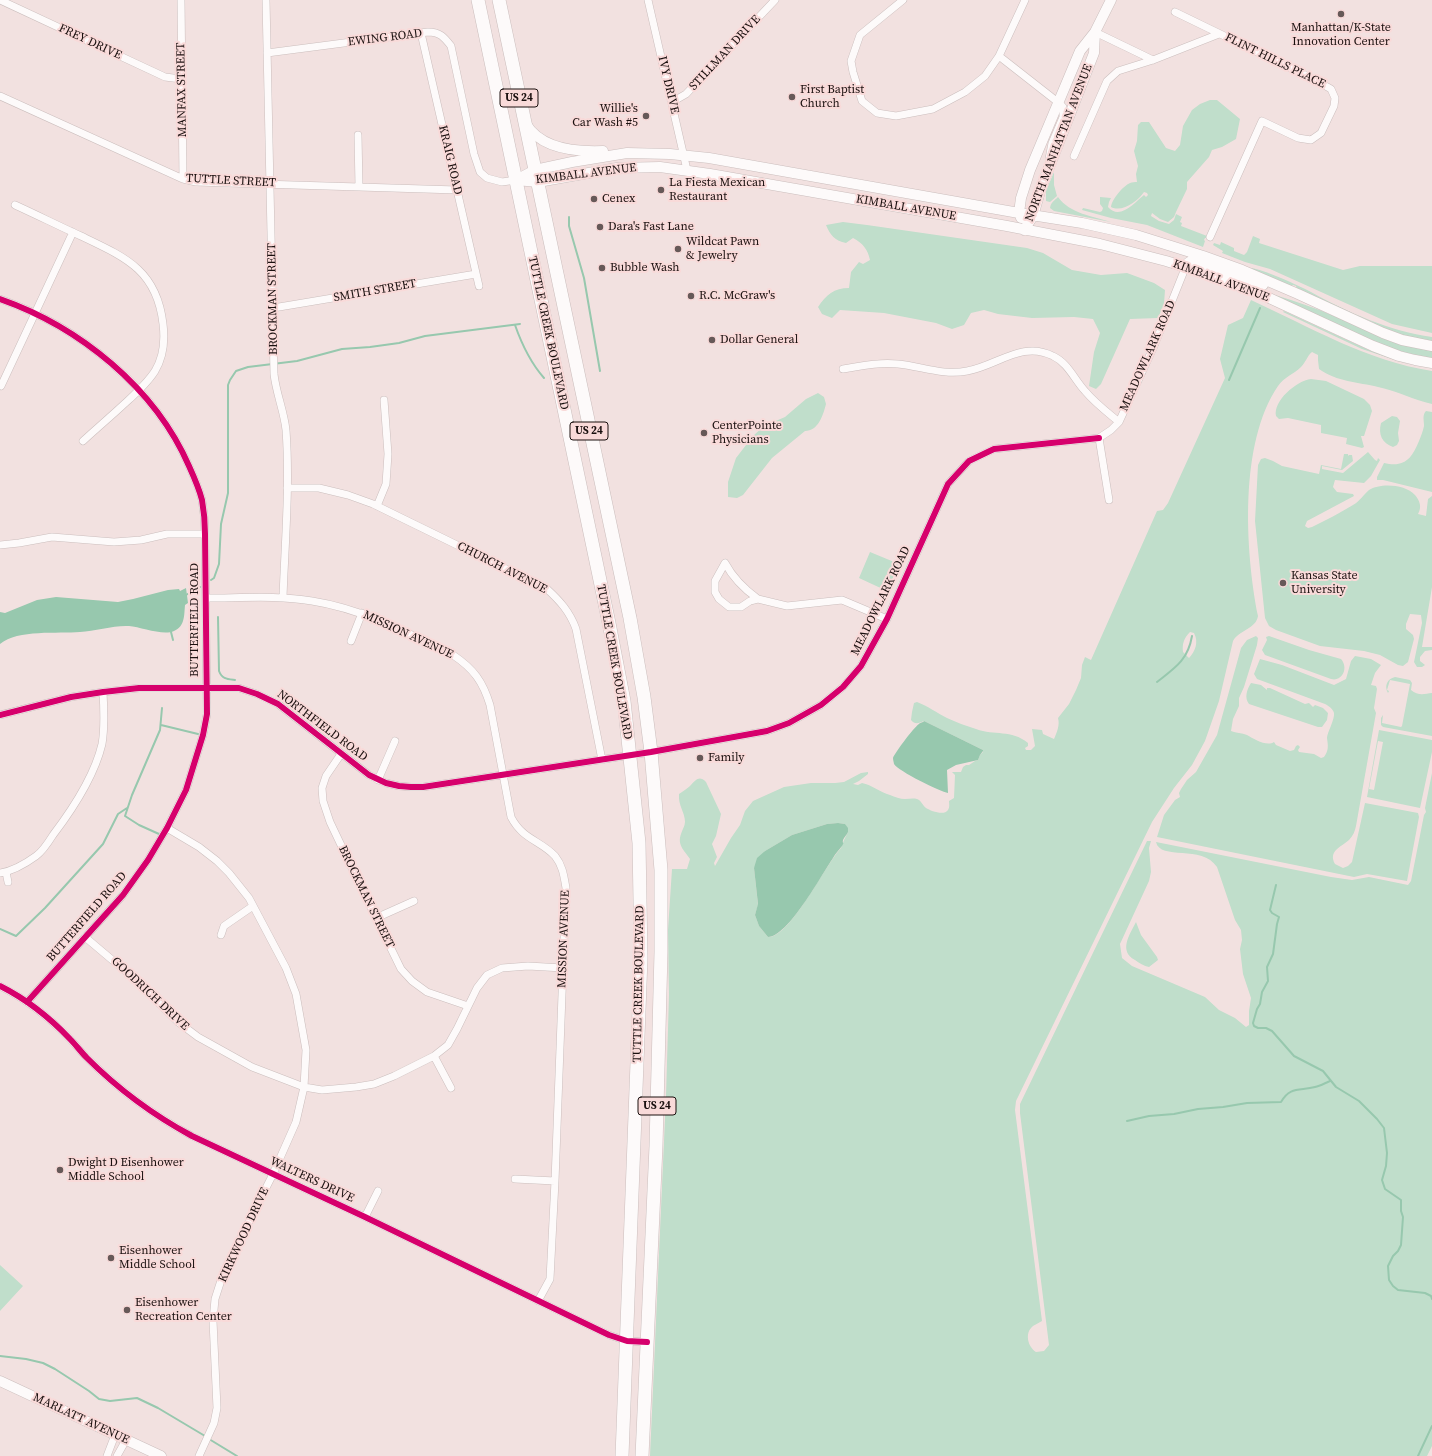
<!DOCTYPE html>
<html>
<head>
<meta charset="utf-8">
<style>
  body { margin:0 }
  canvas { display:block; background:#f2e1e0 }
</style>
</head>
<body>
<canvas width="1432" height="1456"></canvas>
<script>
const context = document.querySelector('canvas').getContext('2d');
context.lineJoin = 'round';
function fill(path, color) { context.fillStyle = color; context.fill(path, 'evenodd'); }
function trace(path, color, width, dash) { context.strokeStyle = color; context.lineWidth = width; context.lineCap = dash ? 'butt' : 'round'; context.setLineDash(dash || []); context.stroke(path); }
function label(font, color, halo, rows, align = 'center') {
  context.font = font + ' "Source Serif 4",serif'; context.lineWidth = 4; context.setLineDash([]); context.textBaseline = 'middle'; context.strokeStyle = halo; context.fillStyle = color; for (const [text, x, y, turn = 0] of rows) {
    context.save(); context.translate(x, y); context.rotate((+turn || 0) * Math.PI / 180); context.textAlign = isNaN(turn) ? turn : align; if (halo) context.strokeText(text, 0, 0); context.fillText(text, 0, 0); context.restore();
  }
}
fill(new Path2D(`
  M 1210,100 L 1217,100 L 1240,119 L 1236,139 L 1222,147 L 1212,150 L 1209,157 L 1187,182 L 1187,189 L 1176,212 L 1174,217 L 1168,222 L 1160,219 L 1152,213 L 1151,216 L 1159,221 L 1169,224 L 1174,220 L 1176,214 L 1182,217 L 1180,222 L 1182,223 L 1181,226 L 1207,236 L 1207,238 L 1205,238 L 1204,240 L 1205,241 L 1203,247 L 1147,225 L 1111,218 L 1082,210 L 1083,208 L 1100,212 L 1102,211 L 1103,208 L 1100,204 L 1100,197 L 1111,198 L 1109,202 L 1108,207 C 1120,221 1135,202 1144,195 L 1146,197 L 1148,195 L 1147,193 L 1144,192 C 1138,201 1122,213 1111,207 C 1112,199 1123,186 1130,183 C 1132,182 1135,182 1137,182 L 1136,174 L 1138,166 L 1134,151 L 1137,141 L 1138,125 L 1141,122 L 1149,122 L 1166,148 L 1175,151 L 1180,145 L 1183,126 L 1192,110 L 1200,104 Z
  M 1054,172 L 1054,185 L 1057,196 L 1050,202 L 1046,201 L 1046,191 Z
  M 1058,197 C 1070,214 1093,216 1111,222 L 1054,211 L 1050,208 C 1051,202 1054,201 1058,197 Z
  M 843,222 L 867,225 L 1027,248 L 1043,253 L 1072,270 L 1101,275 L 1127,273 L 1154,283 L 1165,290 L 1164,304 L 1158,318 L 1130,319 L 1101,384 L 1096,389 L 1089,386 L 1094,352 L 1100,333 L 1093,319 L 1074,317 L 1032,318 L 998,314 L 984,310 L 971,313 L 964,325 L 952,329 L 936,323 L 884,313 L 840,310 L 832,318 L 822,314 L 818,307 C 826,295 834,288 849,288 L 851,272 L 859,262 L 863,264 L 870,260 C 868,250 863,243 853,238 L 846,243 C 835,241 830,235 826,225 Z
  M 1253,236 L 1260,239 L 1259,243 L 1343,270 L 1360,266 L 1432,266 L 1432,333 L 1392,324 L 1270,269 L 1245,262 L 1222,253 L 1223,251 L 1213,245 L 1214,243 L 1220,245 L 1221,242 L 1234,248 L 1234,251 L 1244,255 L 1247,252 Z
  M 1252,268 C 1272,273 1293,283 1311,292 C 1349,313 1390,331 1432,337 L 1432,341 L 1402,335 L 1385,330 L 1372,322 L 1297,289 L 1296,286 L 1293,285 L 1291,286 L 1253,270 Z
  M 1275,295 C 1295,301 1316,308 1336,317 C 1367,331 1398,345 1432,351 L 1432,358 L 1406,353 L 1386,347 L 1274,297 Z
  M 1251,300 C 1310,327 1367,361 1432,371 L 1432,404 C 1414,400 1397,391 1378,387 C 1358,382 1337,382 1319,369 L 1318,360 L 1318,355 L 1312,352 C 1307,356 1306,362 1301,367 C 1294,374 1284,377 1278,386 C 1239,443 1245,550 1258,616 C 1256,629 1239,630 1233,641 L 1219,701 L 1205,741 L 1192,765 L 1174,788 L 1152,822 L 1016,1101 L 1015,1110 L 1042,1321 C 1039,1323 1036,1324 1033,1326 C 1024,1333 1028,1347 1036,1352 L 1044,1351 L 1049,1345 L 1020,1113 L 1020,1104 L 1147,841 L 1151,841 L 1149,848 L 1151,872 L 1149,881 L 1120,944 L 1122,958 L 1132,966 L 1205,997 L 1219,1010 L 1235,1018 L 1246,1027 L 1249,1025 L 1249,1011 L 1251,998 L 1243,974 L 1240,949 L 1242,940 L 1241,930 L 1235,920 L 1217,867 C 1202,844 1160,861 1156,842 L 1331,877 L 1352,880 L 1369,877 L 1408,885 L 1411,881 L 1424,815 L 1426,812 L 1425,808 L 1432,773 L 1432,1446 L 1427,1456 L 650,1456 L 666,1096 L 669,995 L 668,930 L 672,869 L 687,869 L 690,859 C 684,850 677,845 681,834 C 682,830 685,826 685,822 C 685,812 678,806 679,794 C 683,791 687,789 690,786 C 696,780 699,775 706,782 L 721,814 L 716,836 L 712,844 L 717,857 L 714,863 L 715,866 L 731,838 L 740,825 L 745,811 L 753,801 L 784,787 L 811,783 L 835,783 L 844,782 L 861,773 L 868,772 L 868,774 L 859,781 L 853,784 L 858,785 L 862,783 C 872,785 880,792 890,795 C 895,797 900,799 905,799 C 909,799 913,798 917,799 C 922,801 922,805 926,808 C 931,811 944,816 948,810 C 950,807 949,804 949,801 L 954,798 L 955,775 L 952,772 L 961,772 L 963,767 L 966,765 L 969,765 L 975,761 L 978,760 L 980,755 L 983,752 L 983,750 L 924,721 C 919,723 915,725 911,720 L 912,712 L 914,703 L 917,702 C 928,706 937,713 947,718 C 956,722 966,726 976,729 C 995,736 1011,729 1028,743 L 1028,746 L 1025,748 L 1026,750 L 1031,750 L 1035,746 L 1032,729 L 1042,730 L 1043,734 L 1054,739 C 1057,732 1060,725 1058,718 L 1069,704 L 1076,690 L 1081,678 L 1082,665 L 1085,657 L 1091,660 L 1157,511 L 1163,510 L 1168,503 L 1225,378 L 1220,359 L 1228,325 L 1243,318 ZM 1190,632 L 1194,633 C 1199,642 1195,652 1189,658 L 1183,652 C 1182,644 1184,638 1190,632 ZM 838,823 L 845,824 L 848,832 L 844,840 L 841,848 C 825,865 790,938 768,937 L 759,926 L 755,915 L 758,905 L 754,868 L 765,851 L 792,835 L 827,824 Z
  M 1284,311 L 1369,350 L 1410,365 L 1362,349 L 1283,312 Z
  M 1311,379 L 1326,381 L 1364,399 L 1370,405 L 1372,411 L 1364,436 L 1361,436 L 1364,447 L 1362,448 L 1346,444 L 1347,438 L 1321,433 L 1321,425 L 1288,418 L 1279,419 L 1276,416 C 1273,401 1296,381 1311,379 Z
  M 818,393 L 824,397 L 826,404 C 823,416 818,431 805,431 L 772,458 L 743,495 L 737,498 L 728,497 L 728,482 L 736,458 L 753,436 L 764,426 L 785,417 L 806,399 Z
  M 1426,411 L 1432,412 L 1432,492 L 1383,480 L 1377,480 L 1377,477 L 1384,463 C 1405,468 1412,458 1419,441 C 1421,436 1423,431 1424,426 C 1424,420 1422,415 1426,411 Z
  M 1392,416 L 1397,417 L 1400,421 L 1398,433 L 1399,441 L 1397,445 L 1393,447 C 1382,443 1378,435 1381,423 Z
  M 1368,452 L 1375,460 L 1377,461 L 1378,458 L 1380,460 L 1371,476 L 1364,483 L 1335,480 L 1333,487 L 1337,492 L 1353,494 L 1354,496 L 1307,521 L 1305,526 L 1308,528 L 1312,527 C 1326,520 1340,513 1353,505 C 1360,501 1363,495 1369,490 C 1380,483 1405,484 1415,495 C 1420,501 1422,507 1418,514 L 1426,516 L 1428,499 L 1432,496 L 1432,587 L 1422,647 L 1432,647 L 1432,650 L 1425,651 L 1420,657 L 1420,661 L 1425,665 L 1422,667 L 1417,667 L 1414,662 L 1422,623 L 1421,615 L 1410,614 L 1406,624 L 1406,629 L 1413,635 L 1414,639 L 1408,662 L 1403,666 L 1398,665 L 1380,655 L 1364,651 L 1320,646 L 1276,630 L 1269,626 L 1265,618 L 1255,521 L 1258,465 L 1261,459 L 1265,458 L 1273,461 L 1282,466 L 1319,474 L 1321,465 L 1341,469 L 1344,454 L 1348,454 L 1348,456 L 1349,455 L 1352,455 L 1353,461 L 1342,470 L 1322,466 L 1322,469 L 1343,473 Z
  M 870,552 L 899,564 L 887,591 L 859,578 Z
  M 1256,636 L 1258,638 L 1257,645 L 1244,687 L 1239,698 L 1239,706 L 1233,719 L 1231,731 C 1236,733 1242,733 1247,735 C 1254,739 1267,747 1274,742 L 1276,745 L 1290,751 L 1294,750 L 1296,746 L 1298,745 L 1300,747 L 1298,750 L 1299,752 L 1314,754 L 1321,758 L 1324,757 C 1329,750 1328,746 1327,738 C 1327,733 1335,719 1334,713 C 1333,709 1329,706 1325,704 L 1257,679 L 1254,674 L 1260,659 L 1282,665 L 1334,685 L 1346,679 L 1351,661 L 1355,656 L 1371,659 L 1381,665 L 1375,673 L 1371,685 L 1376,686 L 1377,689 L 1374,708 L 1376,713 L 1356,826 C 1355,831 1353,836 1349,840 C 1341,847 1328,851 1335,864 L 1343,868 L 1348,866 L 1352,862 L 1365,803 L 1418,813 L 1419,817 L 1407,881 L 1367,874 L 1354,877 L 1157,837 L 1164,815 L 1175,800 L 1180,797 L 1179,793 L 1181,789 L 1187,780 L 1196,772 L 1217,735 L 1241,648 L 1247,640 Z
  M 1269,636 L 1309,650 L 1341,659 C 1349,668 1342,682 1331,679 L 1265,655 L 1262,650 L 1267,640 L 1266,637 Z
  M 1395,677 L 1410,680 L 1412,683 L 1411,690 C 1418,696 1424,694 1432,693 L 1432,736 L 1383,727 L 1381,725 L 1381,718 L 1383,715 L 1382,723 L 1401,727 L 1402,726 L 1410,684 L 1390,680 L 1387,690 L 1389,691 L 1388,693 C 1384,686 1387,679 1395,677 Z
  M 1251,683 L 1261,685 L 1267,690 L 1267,688 L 1270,688 L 1305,704 L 1309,703 L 1313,707 L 1315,705 L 1323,708 L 1328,713 L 1327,720 L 1322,727 L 1318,727 L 1249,704 C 1244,698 1247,689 1251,683 Z
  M 1379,730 L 1432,740 L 1432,752 L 1420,808 L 1367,797 ZM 1378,741 L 1383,742 L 1374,790 L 1369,789 Z
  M 1136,922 L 1141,935 L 1157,957 L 1158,960 L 1149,967 C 1144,966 1139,963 1135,960 C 1118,951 1130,934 1136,922 Z
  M 0,1265 L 23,1286 L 0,1311 Z`), '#c0decb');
fill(new Path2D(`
  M 186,588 L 188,603 L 185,605 C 184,616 185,626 174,631 C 163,636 141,627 129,626 C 115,625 95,631 80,632 C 58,634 18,629 0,644 L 0,612 L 5,613 L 37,600 L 56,597 L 118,602 L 133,599 L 168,590 L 179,589 L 180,591 Z
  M 924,721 L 983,750 L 983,751 L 980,755 L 978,760 L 956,765 L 947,770 L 948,793 C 941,792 898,771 894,764 C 894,763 893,760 893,758 C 894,754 914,727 919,724 C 919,723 924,722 924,721 Z
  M 838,823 L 845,824 L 848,828 L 848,832 C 847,835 844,837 843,840 C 842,845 845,841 842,846 C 839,850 835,854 833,858 C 822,874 788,937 768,937 L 759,926 L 755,915 L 758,904 L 754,868 L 757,858 L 765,851 L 792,835 L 827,824 Z`), '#97c8ae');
trace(new Path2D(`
  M 569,217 L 569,226 L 584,278 L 600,371
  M 515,325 C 522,345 530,362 544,378
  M 1229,380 L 1260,308
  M 211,580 L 214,578 L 219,564 L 221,524 L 228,493 L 228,385 L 230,380 L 236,371 L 248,367 L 297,361 L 342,349 L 370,347 L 399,343 L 425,336 L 520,324
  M 186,595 L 200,587
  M 218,617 L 219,671 C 222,679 227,679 235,680
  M 171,632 L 173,640
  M 1157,682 C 1175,668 1188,660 1192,636
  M 161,725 L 198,734
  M 159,834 L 139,825 L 125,816 L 132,795 L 160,730 L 162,708
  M 1276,885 L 1270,910 L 1272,913 L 1279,917 L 1277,924 L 1273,954 L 1267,967 L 1268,981 L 1262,992 L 1260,1004 L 1257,1009 L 1253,1023 L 1254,1026 L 1258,1028 L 1266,1028 L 1272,1031 L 1294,1056 L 1323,1071 L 1336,1087 L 1359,1101 L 1377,1119 L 1384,1128 L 1387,1153 L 1386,1166 L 1382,1180 L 1385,1189 L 1401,1200 L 1401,1211 L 1403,1217 L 1401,1245 L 1398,1251 L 1393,1256 L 1388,1266 L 1389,1280 L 1393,1286 L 1398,1290 L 1425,1293 L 1431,1296 L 1432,1299
  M 0,929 L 16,936 L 45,908 L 103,844 L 118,814 L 127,808
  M 1127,1121 L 1149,1116 L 1174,1114 L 1198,1109 L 1223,1107 L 1247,1103 L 1281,1102 C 1290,1086 1300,1091 1315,1087 C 1320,1086 1325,1083 1330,1081
  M 0,1356 L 26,1359 L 43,1363 L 55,1369 L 89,1391 L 99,1399 L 110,1401 L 137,1398 L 158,1408 L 205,1436
  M 209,1439 L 237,1456
  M 1418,1456 L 1432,1426`), '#97c8ae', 2);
const street = new Path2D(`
  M 0,0 L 165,77 L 181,79
  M 181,0 L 183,179
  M 266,0 L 274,374 C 276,393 284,411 286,430 C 290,485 285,542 283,597
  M 648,0 L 687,170
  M 903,0 L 860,35 L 851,61 L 853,72 L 862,101 L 877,113 L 896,116 L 933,109 L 965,92 L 985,76 L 999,56 L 1025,0
  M 1175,12 L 1313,79 L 1331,89 L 1335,98 L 1334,106 L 1321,133 L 1311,140 L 1298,138 L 1262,121 L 1210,237
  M 1095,32 L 1153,60
  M 421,33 L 479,286
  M 267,53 L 428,32 C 440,32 444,37 451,46 L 474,154 L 480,172 L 487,178 L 502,182 L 516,180
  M 999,56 L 1059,103 L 1063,107 L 1063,117 L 1052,143 L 1049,159
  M 0,96 L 183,179 L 196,182 L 457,190
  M 672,102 L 686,94 L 775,0
  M 358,135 L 359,187
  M 1074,156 L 1107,81 L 1118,71 L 1153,60 L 1219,34
  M 15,205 C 37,215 59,226 81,236 C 125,257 157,270 163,324 C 165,340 164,356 155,371 C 146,385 134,395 122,406 C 109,418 96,429 83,441
  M 0,299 C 80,327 155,388 189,466 C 194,477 199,488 202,500 C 204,511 205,523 205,534 L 207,714 L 203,735 L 186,790 L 167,828 L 148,860 L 123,895 L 27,1002
  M 273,308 L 476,274
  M 843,369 C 861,366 879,362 898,364 C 920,366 944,376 967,371 C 997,366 1022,340 1053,356 C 1068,363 1074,379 1085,391 C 1095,403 1107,412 1119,422
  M 1,386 L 73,232
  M 287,488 L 319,488 L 348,495 L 373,504 L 547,589 C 560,601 570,612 576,629 L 602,760
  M 1109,500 L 1099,438 L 1111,430 L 1119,422 L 1154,346 L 1186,266
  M 377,506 L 386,484 L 388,454 L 384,400
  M 0,545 L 19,543 L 52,537 L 114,542 L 141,540 L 167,534 L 205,534
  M 206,598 C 241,598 278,595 312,601 C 363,609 408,633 453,655 C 474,669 483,682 490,705 L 511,817 C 523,840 540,840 555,856 C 563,866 564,877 566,888 L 555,1181 L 550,1279 L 538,1301
  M 758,599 C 744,589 733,578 725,563 L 715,581 L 715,592 L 719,599 L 729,607 L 741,607 L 750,601 L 758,599 L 787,606 L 842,600 L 887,619
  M 351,641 L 362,613
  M 0,715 L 71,697 L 103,692 L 139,688 L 239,688 L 257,694 L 278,704 L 369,775 L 386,783 L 399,786 L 411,787 L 423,787 L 651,752 L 767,731 L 789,723 L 821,705 L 843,687 L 861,666 L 887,619 L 948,484 L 969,461 L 994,449 L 1099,438
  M 341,754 L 326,776 L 322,788 L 323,801 L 330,822 L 360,885 L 401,969 L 412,981 L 427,992 L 468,1006
  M 378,780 L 395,741
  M 167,828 L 199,847 L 217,861 L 229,873 L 249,898 L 286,968 L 296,994 L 306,1050 L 304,1087 L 296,1122 L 273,1174 L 224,1271 L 215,1299 L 213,1321 L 217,1408 L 214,1423 L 199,1456
  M 6,872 L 8,882
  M 0,873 C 13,871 25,864 36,856 C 43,851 48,843 53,835 C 72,810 95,774 102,744 C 105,727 104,709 103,692
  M 376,918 L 414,901
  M 221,935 L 224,926 L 253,906
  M 85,937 L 130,975 L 178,1022 L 198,1037 L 252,1067 L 304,1087 L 322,1090 L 356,1087 L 374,1084 L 394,1076 L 434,1056 L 448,1045 L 457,1029 L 477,988 L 487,975 L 502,968 L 528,966 L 563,968
  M 0,986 C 26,999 50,1018 70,1039 C 76,1045 81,1052 87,1058 C 118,1089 153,1115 192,1136 L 365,1217 L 609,1335 L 627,1341 L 647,1342
  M 434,1056 L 451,1088
  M 515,1179 L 555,1181
  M 365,1217 L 378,1191
  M 107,1456 L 115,1435
  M 117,1456 L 126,1440`);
const secondary = new Path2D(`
  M 526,124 C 541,149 577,152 603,151
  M 516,180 L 535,170 L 572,162 L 627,153 L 670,154 L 709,158 L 1019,213 L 1082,223 L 1136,235 L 1203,256 L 1242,270 L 1298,294 L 1383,333 L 1402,340 L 1432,346
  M 516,180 L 538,182 L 617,168 L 660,167 L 710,174 L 1007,226 L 1100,244 L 1166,261 L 1211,275 L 1254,291 L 1373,346 L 1399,356 L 1415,360 L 1432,363
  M 1021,218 L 1019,213 L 1021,198 L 1030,170 L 1080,51 L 1095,32 L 1111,0
  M 1024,230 L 1033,216 L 1041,188 L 1094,53 L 1095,32
  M 1186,266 L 1188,263 L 1191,261 L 1195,262 L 1248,281 L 1263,285
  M 0,1381 L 161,1456`);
const highway = new Path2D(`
  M 478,0 L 609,623 L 624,701 L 639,843 L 641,958 L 622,1456
  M 499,0 L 630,618 L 644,697 L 651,752 L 661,870 L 661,952 L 656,1146 L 642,1456`);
trace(street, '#cbbebd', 8);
trace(secondary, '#cbbebd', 11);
trace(highway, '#cbbebd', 14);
trace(street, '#fdfafa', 7);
trace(secondary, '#fdfafa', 10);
trace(highway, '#fdfafa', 13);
trace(new Path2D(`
  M 0,299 C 80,327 155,388 189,466 C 194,477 199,488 202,500 C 204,511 205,523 205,534 L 207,714 L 203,735 L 186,790 L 167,828 L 148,860 L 123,895 L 27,1002
  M 0,715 L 71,697 L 103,692 L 139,688 L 239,688 L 257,694 L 278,704 L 369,775 L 386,783 L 399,786 L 411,787 L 423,787 L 651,752 L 767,731 L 789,723 L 821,705 L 843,687 L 861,666 L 887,619 L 948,484 L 969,461 L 994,449 L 1099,438
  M 0,986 C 26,999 50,1018 70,1039 C 76,1045 81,1052 87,1058 C 118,1089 153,1115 192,1136 L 365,1217 L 609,1335 L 627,1341 L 647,1342`), '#d6006c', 6);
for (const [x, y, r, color] of [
  [1341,14,4,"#665958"],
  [792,97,4,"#665958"],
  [646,116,4,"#665958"],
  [661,190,4,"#665958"],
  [594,199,4,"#665958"],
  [600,227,4,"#665958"],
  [678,249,4,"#665958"],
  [602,268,4,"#665958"],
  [691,296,4,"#665958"],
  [712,340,4,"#665958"],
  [704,433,4,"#665958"],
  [1283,583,4,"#665958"],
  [700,758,4,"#665958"],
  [60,1170,4,"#665958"],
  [111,1258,4,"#665958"],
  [127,1310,4,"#665958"]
]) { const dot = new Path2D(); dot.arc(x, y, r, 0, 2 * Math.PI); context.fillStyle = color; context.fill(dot); trace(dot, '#f9dad9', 1.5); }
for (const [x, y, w] of [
  [519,98,38],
  [589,431,38],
  [657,1106,38]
]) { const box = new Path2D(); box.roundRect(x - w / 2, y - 9, w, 18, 3); context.fillStyle = '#f9dad9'; context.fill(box); trace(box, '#1a100f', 1); }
label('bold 11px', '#1a100f', null, [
  ["US 24",519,98],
  ["US 24",589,431],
  ["US 24",657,1106]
]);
label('12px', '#1a100f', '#f9dad9', [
  ["Manhattan/K-State",1341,28,"center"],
  ["Innovation Center",1341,42,"center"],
  ["First Baptist",800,90],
  ["Church",800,104],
  ["Willie's",638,109,"right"],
  ["Car Wash #5",638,123,"right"],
  ["La Fiesta Mexican",669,183],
  ["Restaurant",669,197],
  ["Cenex",602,199],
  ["Dara's Fast Lane",608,227],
  ["Wildcat Pawn",686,242],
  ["& Jewelry",686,256],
  ["Bubble Wash",610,268],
  ["R.C. McGraw's",699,296],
  ["Dollar General",720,340],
  ["CenterPointe",712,426],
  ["Physicians",712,440],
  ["Kansas State",1291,576],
  ["University",1291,590],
  ["Family",708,758],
  ["Dwight D Eisenhower",68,1163],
  ["Middle School",68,1177],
  ["Eisenhower",119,1251],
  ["Middle School",119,1265],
  ["Eisenhower",135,1303],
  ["Recreation Center",135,1317]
], 'left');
label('12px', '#1a100f', '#f9dad9', [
  ["EWING ROAD",385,38,-7],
  ["FREY DRIVE",90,42,25],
  ["STILLMAN DRIVE",725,53,-47],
  ["FLINT HILLS PLACE",1275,61,26],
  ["IVY DRIVE",668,85,77],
  ["MANFAX STREET",182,90,-91],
  ["NORTH MANHATTAN AVENUE",1059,143,-69],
  ["KRAIG ROAD",450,160,77],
  ["KIMBALL AVENUE",586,174,-7],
  ["TUTTLE STREET",231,181,3],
  ["KIMBALL AVENUE",906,208,10],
  ["KIMBALL AVENUE",1221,281,20],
  ["SMITH STREET",375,291,-10],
  ["BROCKMAN STREET",273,299,-91],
  ["TUTTLE CREEK BOULEVARD",548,333,78],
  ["MEADOWLARK ROAD",1148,356,-66],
  ["CHURCH AVENUE",502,568,27],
  ["MEADOWLARK ROAD",881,601,-64],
  ["BUTTERFIELD ROAD",195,620,-90],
  ["MISSION AVENUE",408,635,25],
  ["TUTTLE CREEK BOULEVARD",614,662,80],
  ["NORTHFIELD ROAD",322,726,37],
  ["BROCKMAN STREET",366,897,64],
  ["BUTTERFIELD ROAD",87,917,-49],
  ["MISSION AVENUE",564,939,-88],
  ["TUTTLE CREEK BOULEVARD",639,984,-89],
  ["GOODRICH DRIVE",150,994,43],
  ["WALTERS DRIVE",312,1180,25],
  ["KIRKWOOD DRIVE",244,1235,-65],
  ["MARLATT AVENUE",81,1419,25]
]);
</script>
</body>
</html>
